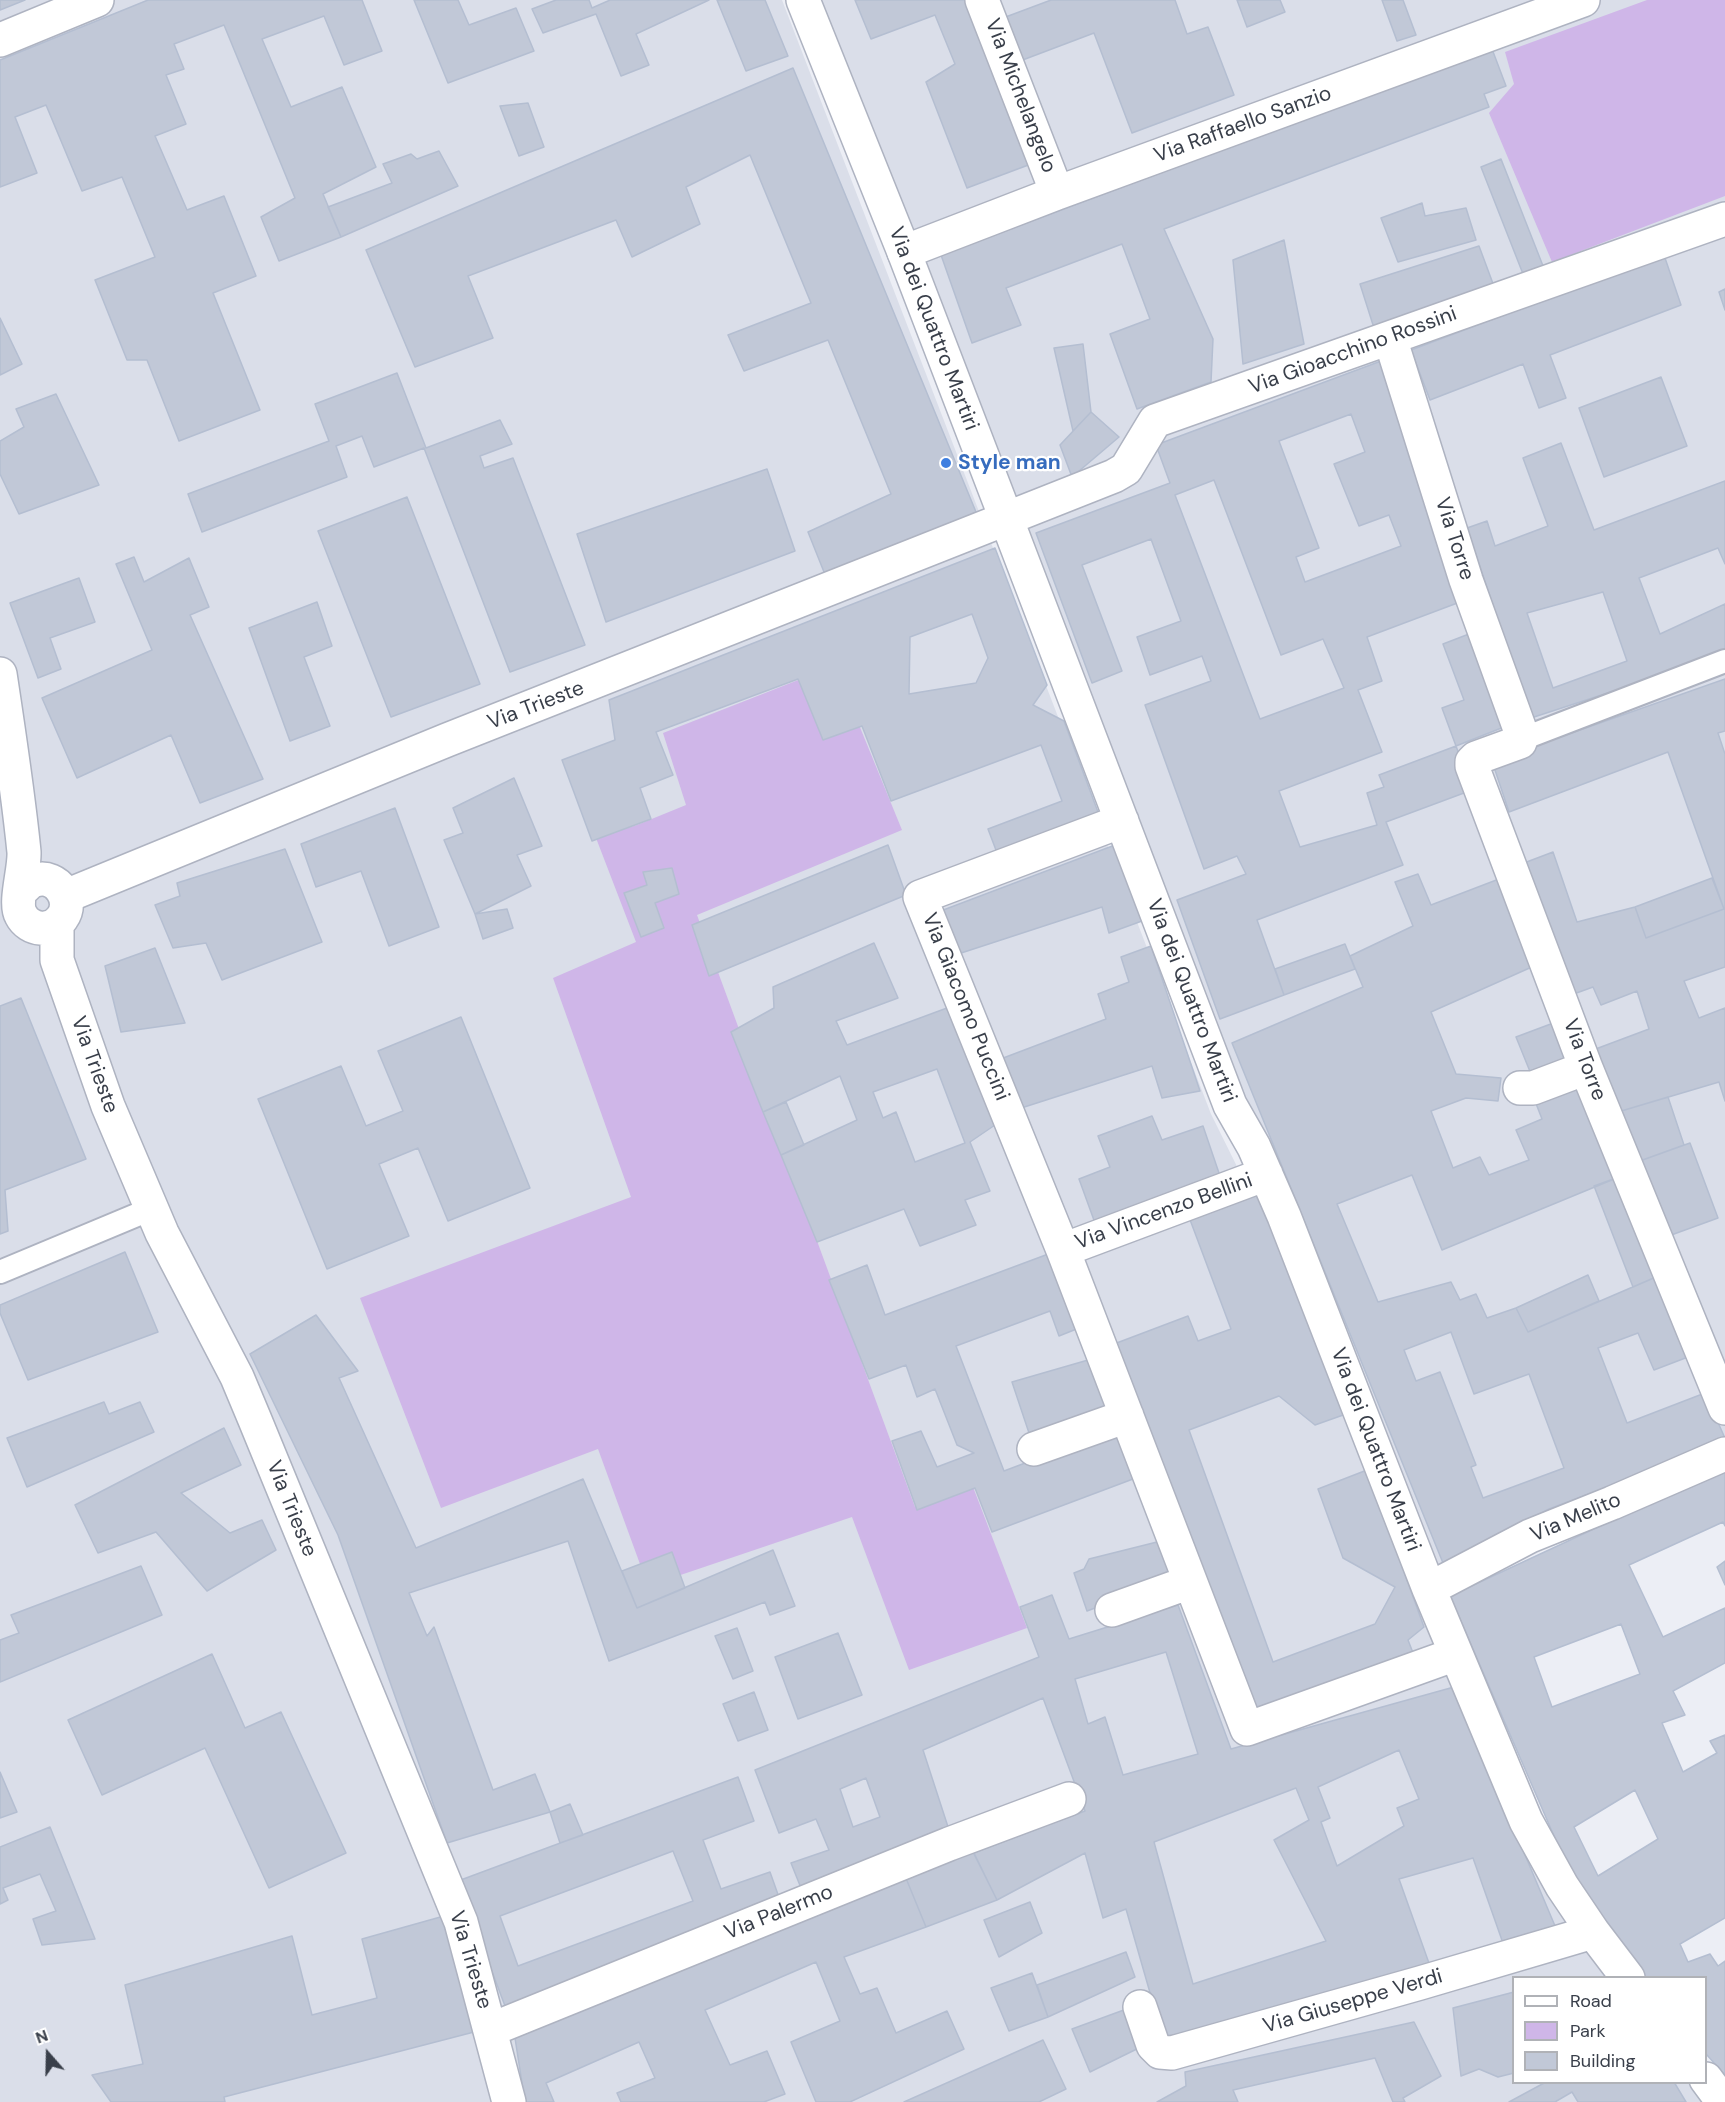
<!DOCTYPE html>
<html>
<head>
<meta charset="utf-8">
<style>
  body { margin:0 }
  #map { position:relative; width:1725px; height:2102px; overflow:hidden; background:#eceef5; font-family:"DM Sans",sans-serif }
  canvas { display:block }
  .legend { position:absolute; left:1512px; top:1976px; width:195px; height:108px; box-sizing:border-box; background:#fff; border:2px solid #b0b2b7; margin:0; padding:8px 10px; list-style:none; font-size:18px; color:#393f4a }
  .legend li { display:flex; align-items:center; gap:12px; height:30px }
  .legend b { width:30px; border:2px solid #b0b2b7 }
  .north { position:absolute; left:18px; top:2024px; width:60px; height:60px; -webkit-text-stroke:4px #fff; paint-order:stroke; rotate:340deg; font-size:16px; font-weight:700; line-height:24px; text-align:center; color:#393f4a }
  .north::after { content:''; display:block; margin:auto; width:21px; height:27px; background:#393f4a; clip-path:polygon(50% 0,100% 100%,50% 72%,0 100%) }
</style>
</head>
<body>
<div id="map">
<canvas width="1725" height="2102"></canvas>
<ul class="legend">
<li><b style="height:8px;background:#fff"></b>Road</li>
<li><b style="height:16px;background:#cfb6e8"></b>Park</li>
<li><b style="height:16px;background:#c1c8d7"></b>Building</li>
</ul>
<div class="north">N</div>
</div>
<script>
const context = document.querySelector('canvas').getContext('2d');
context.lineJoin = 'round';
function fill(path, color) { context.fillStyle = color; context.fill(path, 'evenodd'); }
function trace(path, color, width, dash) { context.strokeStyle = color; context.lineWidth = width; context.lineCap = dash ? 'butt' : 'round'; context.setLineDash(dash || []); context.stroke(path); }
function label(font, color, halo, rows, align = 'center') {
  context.font = font + ' "DM Sans",sans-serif'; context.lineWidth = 4.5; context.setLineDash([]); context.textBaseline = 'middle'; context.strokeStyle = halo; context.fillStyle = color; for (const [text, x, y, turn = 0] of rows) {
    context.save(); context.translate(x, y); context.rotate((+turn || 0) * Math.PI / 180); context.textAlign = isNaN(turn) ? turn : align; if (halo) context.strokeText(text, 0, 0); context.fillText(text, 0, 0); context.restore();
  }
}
fill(new Path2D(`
  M 0,0 L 782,0 L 1211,1114 L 1263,1219 L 1617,1977 L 1514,1978 L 1514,2082 L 1695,2083 L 1710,2102 L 0,2102 Z
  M 814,0 L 1725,0 L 1725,1443 L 1433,1576 L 1239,1101 Z`), '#dadee9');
fill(new Path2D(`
  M 1647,0 L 1725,0 L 1725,196 L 1552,262 L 1489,113 L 1514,84 L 1505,52 Z
  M 806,677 L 857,720 L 902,830 L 697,915 L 915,1507 L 973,1487 L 1027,1628 L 909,1670 L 852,1517 L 648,1586 L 598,1449 L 441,1508 L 360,1298 L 631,1197 L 553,978 L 636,942 L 596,838 L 637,825 L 686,805 L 663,733 Z`), '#cfb6e8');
const building = new Path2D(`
  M 0,0 L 25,0 L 0,10 Z
  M 148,0 L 362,0 L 382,51 L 344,65 L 324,16 L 262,39 L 291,107 L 342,87 L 376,167 L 323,194 L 341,237 L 279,261 L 261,217 L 295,198 L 224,25 L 174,44 L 184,69 L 166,75 L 186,124 L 155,136 L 187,210 L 224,196 L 256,276 L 213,293 L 260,410 L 179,441 L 147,360 L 127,360 L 95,280 L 155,257 L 122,177 L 82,191 L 46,105 L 15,117 L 37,173 L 0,187 L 0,60 Z
  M 414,0 L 458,0 L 469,25 L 516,8 L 534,51 L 448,83 Z
  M 556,0 L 589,0 L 592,8 L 610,0 L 709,0 L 636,34 L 649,65 L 621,76 L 596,14 L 543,33 L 532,9 Z
  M 717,0 L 765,0 L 788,56 L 746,71 Z
  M 855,0 L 966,0 L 1031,164 L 967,188 L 926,82 L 955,64 L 935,15 L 871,39 Z
  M 1051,0 L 1175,0 L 1187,34 L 1208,27 L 1234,95 L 1132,133 L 1094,33 L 1020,61 L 1003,18 Z
  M 1237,0 L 1280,0 L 1285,12 L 1247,27 Z
  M 1382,0 L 1403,0 L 1416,35 L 1397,41 Z
  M 1492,49 L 1506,86 L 1484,94 L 1489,107 L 1164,229 L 1213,339 L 1211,382 L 1137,409 L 1110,334 L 1150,319 L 1122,244 L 1006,288 L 1021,325 L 972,343 L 941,255 Z
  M 793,68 L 976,512 L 828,582 L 808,532 L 891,494 L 828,340 L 744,371 L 728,335 L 811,303 L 750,155 L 686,187 L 700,224 L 632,257 L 616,220 L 468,276 L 493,338 L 415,367 L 366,250 Z
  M 528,103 L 544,147 L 519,156 L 500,106 Z
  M 439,151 L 458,186 L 341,237 L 328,207 L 392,183 L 383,164 L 411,154 L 417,159 Z
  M 1501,159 L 1545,271 L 1525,279 L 1481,167 Z
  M 1422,203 L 1425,216 L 1466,208 L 1476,240 L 1398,262 L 1381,218 Z
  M 1284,240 L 1304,344 L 1243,364 L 1233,260 Z
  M 1479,246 L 1495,289 L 1374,328 L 1360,284 Z
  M 1664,255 L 1681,305 L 1550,355 L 1566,398 L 1539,408 L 1523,364 L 1430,400 L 1411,350 Z
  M 1725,289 L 1725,310 L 1719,292 Z
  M 0,318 L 22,364 L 0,375 Z
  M 1083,344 L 1091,412 L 1073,431 L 1054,348 Z
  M 1381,361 L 1468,599 L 1367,637 L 1382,681 L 1358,690 L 1382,752 L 1279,791 L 1300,847 L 1377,825 L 1367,793 L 1384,787 L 1379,775 L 1456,746 L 1472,790 L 1386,822 L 1403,865 L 1257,920 L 1284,995 L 1220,1019 L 1177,900 L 1246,874 L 1237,856 L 1204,869 L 1145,705 L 1211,681 L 1202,656 L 1150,675 L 1137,637 L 1181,621 L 1151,539 L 1082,565 L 1122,671 L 1092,683 L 1036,533 L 1170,483 L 1156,445 ZM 1351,414 L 1365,452 L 1334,464 L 1359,526 L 1389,515 L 1401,546 L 1305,582 L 1296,557 L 1319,548 L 1279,441 ZM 1214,480 L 1281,655 L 1323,639 L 1344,688 L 1260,719 L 1175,495 Z
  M 397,373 L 426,448 L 500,420 L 512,444 L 480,456 L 484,468 L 513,458 L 585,645 L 510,672 L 424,448 L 374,467 L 362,436 L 336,446 L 347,477 L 202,532 L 188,494 L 329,441 L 315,404 Z
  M 1661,377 L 1687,446 L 1604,477 L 1579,408 Z
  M 56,394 L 99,485 L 19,514 L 0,474 L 0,441 L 24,427 L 16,409 Z
  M 1091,412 L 1119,437 L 1072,477 L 1060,445 Z
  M 1561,443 L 1594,530 L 1725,481 L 1725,564 L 1718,548 L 1639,578 L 1660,634 L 1725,604 L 1725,649 L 1663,675 L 1531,718 L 1467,528 L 1487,521 L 1495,546 L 1548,526 L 1523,458 ZM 1603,592 L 1627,661 L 1553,688 L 1527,613 Z
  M 767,469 L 795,551 L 606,622 L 577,534 Z
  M 407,497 L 480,684 L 391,717 L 318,531 Z
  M 995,548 L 1047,685 L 1033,705 L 1064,721 L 1104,828 L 1002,866 L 988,829 L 1062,801 L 1041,745 L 891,801 L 862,726 L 823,740 L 798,679 L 656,732 L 673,775 L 640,788 L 651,819 L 592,841 L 562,760 L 615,740 L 609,700 ZM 972,614 L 988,658 L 976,683 L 909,694 L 910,637 Z
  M 134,557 L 144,582 L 189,558 L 209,607 L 190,615 L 263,779 L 200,803 L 171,735 L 77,778 L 42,698 L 152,650 L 116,564 Z
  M 79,578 L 95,622 L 50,638 L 61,669 L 38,678 L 10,603 Z
  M 317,602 L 332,646 L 304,657 L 330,726 L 290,741 L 249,628 Z
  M 1469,634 L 1504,727 L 1456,746 L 1442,708 L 1464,700 L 1443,644 Z
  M 1725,679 L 1725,731 L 1718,733 L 1725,754 L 1725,967 L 1684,981 L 1699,1018 L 1725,1008 L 1725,1101 L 1719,1082 L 1618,1112 L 1593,1050 L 1649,1029 L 1637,991 L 1601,1005 L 1593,987 L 1571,995 L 1524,863 L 1553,852 L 1577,922 L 1635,907 L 1646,938 L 1724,909 L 1668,752 L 1509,812 L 1492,761 Z
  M 514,778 L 542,846 L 517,855 L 531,886 L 475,914 L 444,840 L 463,833 L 453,808 Z
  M 395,808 L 439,927 L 389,946 L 361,871 L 316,887 L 301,844 Z
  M 888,845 L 906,895 L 709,976 L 692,925 Z
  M 1115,845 L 1142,921 L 1109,933 L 1102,907 L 952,956 L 938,912 Z
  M 285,849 L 322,942 L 222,980 L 206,943 L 173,948 L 155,905 L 180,896 L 177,883 Z
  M 672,868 L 679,894 L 655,903 L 664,928 L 641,937 L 624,893 L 647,885 L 643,872 Z
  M 1418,874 L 1431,905 L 1499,879 L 1534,966 L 1431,1012 L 1456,1074 L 1501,1078 L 1498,1101 L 1466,1098 L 1431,1111 L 1453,1168 L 1480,1157 L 1489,1175 L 1529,1160 L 1516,1130 L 1542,1119 L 1535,1101 L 1582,1084 L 1619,1177 L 1442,1250 L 1412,1175 L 1337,1204 L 1378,1302 L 1451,1282 L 1460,1300 L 1476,1294 L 1487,1318 L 1516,1308 L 1528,1332 L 1656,1277 L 1688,1357 L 1654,1370 L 1638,1333 L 1598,1348 L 1627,1423 L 1705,1393 L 1724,1436 L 1719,1445 L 1549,1509 L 1443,1563 L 1232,1043 L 1363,987 L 1350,956 L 1413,926 L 1395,882 ZM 1451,1332 L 1474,1394 L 1529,1374 L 1564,1468 L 1483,1498 L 1471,1467 L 1476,1465 L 1440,1372 L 1416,1381 L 1404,1350 Z
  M 1712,878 L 1724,909 L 1646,938 L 1635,907 Z
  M 507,909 L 513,928 L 483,939 L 475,914 Z
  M 874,943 L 898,998 L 836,1021 L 847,1045 L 947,1008 L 995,1125 L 970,1142 L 990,1191 L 965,1200 L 976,1225 L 920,1246 L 904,1209 L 817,1242 L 781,1155 L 857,1120 L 840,1076 L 763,1112 L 731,1032 L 774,1008 L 773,987 ZM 937,1069 L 965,1143 L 915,1162 L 896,1112 L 883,1118 L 873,1092 Z
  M 1345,944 L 1355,969 L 1284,995 L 1275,969 Z
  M 1151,946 L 1200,1091 L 1162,1098 L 1152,1066 L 1015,1110 L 998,1060 L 1106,1019 L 1098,994 L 1129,982 L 1121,957 Z
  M 155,948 L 185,1023 L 121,1032 L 105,966 Z
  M 21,998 L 86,1159 L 5,1190 L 8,1231 L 0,1234 L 0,1006 Z
  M 461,1017 L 530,1188 L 448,1221 L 418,1148 L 379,1164 L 409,1236 L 327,1269 L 258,1099 L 341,1066 L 366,1126 L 403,1111 L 378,1051 Z
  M 1556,1022 L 1570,1060 L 1531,1074 L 1516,1037 Z
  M 1668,1097 L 1684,1145 L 1637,1162 L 1618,1112 Z
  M 786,1102 L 804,1145 L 781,1155 L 763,1112 Z
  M 1152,1116 L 1162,1140 L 1203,1126 L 1220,1176 L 1095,1223 L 1079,1179 L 1110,1167 L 1098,1136 Z
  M 1690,1143 L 1718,1218 L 1663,1238 L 1637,1162 Z
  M 1619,1177 L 1656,1277 L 1633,1287 L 1594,1186 Z
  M 1262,1189 L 1346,1414 L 1315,1425 L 1279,1396 L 1189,1430 L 1273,1662 L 1375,1624 L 1395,1587 L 1343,1558 L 1318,1489 L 1367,1470 L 1424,1627 L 1408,1640 L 1415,1658 L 1254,1719 L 1114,1344 L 1188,1316 L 1198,1341 L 1231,1329 L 1189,1217 Z
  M 125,1252 L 158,1332 L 28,1380 L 0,1313 L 0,1305 Z
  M 1051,1253 L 1079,1328 L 1059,1336 L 1050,1311 L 956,1346 L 1004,1471 L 1123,1426 L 1141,1476 L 992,1532 L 975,1488 L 917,1510 L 892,1441 L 921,1431 L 937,1467 L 974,1453 L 957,1445 L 935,1389 L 917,1397 L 906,1365 L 869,1379 L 829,1280 L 867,1265 L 885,1315 Z
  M 1588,1275 L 1599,1301 L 1528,1332 L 1516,1308 Z
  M 316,1315 L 358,1371 L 339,1378 L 416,1548 L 583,1479 L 637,1608 L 773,1550 L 795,1606 L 770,1615 L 765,1602 L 609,1661 L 568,1541 L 409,1593 L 427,1636 L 434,1627 L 493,1790 L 535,1774 L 550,1812 L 447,1843 L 338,1535 L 250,1354 Z
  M 1095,1358 L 1115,1415 L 1031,1439 L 1012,1382 Z
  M 104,1402 L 109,1414 L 140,1402 L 154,1432 L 27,1487 L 7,1438 Z
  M 224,1428 L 241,1465 L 181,1493 L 230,1533 L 262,1520 L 276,1550 L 207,1591 L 156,1532 L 98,1553 L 75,1505 Z
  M 1725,1468 L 1725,1526 L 1723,1522 L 1629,1565 L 1663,1637 L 1725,1608 L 1725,1663 L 1673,1691 L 1685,1715 L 1662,1723 L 1683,1772 L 1717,1753 L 1710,1741 L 1725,1735 L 1725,1918 L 1680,1944 L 1688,1962 L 1710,1954 L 1718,1966 L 1725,1961 L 1725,2075 L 1706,2054 L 1706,1978 L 1635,1978 L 1580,1896 L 1450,1596 ZM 1621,1624 L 1640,1674 L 1552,1707 L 1534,1657 ZM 1635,1790 L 1658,1839 L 1598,1876 L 1574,1827 Z
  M 1161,1541 L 1173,1579 L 1087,1611 L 1074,1573 L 1084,1569 L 1089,1559 Z
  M 672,1552 L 685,1588 L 637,1608 L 622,1571 Z
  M 1725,1561 L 1725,1585 L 1717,1567 Z
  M 141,1566 L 162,1615 L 0,1682 L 0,1640 L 19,1633 L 11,1615 Z
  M 1052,1595 L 1069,1639 L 1178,1605 L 1231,1749 L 1454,1687 L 1558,1933 L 1504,1946 L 1473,1858 L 1399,1879 L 1430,1966 L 1163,2038 L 1126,1909 L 1103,1918 L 1085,1853 L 997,1900 L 974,1853 L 1085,1811 L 1043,1698 L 923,1750 L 950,1833 L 801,1888 L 791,1863 L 829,1850 L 816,1819 L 779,1833 L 755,1770 L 1039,1657 L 1020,1607 ZM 1166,1652 L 1198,1754 L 1123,1775 L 1105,1717 L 1088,1724 L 1075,1679 ZM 1399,1750 L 1419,1799 L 1397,1808 L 1404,1826 L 1337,1866 L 1321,1822 L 1330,1818 L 1318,1787 ZM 866,1778 L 880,1817 L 853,1827 L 840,1789 ZM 1296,1788 L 1309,1820 L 1274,1840 L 1326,1941 L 1193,1984 L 1154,1842 Z
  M 737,1628 L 753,1671 L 733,1679 L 715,1636 Z
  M 838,1633 L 862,1695 L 798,1719 L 775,1657 Z
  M 212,1654 L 245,1728 L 281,1712 L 346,1853 L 269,1888 L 205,1748 L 102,1795 L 68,1720 Z
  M 754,1692 L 768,1730 L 738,1741 L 723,1704 Z
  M 0,1772 L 17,1812 L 0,1818 Z
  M 738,1777 L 754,1821 L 703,1840 L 721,1889 L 770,1872 L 781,1903 L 505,2006 L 458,1881 ZM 673,1851 L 693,1901 L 518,1966 L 500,1916 Z
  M 570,1804 L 583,1835 L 560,1843 L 550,1812 Z
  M 50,1827 L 95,1939 L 42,1945 L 33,1919 L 56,1911 L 40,1874 L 3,1888 L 8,1900 L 0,1904 L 0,1847 Z
  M 970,1846 L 997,1900 L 926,1927 L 903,1871 Z
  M 903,1871 L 926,1927 L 844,1957 L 860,1994 L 877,1988 L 896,2033 L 947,2011 L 964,2049 L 850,2102 L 816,2102 L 791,2042 L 840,2021 L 816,1962 L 705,2010 L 730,2065 L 767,2051 L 785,2094 L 764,2102 L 621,2102 L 617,2093 L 655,2078 L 639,2042 L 546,2083 L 554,2102 L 525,2102 L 515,2038 Z
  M 1030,1902 L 1042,1933 L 999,1957 L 984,1920 Z
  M 444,1916 L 474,2032 L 224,2097 L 225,2102 L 111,2102 L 92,2075 L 143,2064 L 125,1985 L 292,1936 L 312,2015 L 377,1998 L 362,1939 Z
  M 1126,1952 L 1135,1977 L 1048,2017 L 1037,1985 Z
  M 1032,1973 L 1048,2017 L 1009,2031 L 991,1988 Z
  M 1514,1992 L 1514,2073 L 1498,2077 L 1479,2069 L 1461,2076 L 1453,2008 Z
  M 1132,2007 L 1149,2043 L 1090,2072 L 1072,2029 Z
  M 1414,2022 L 1441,2076 L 1403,2098 L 1405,2102 L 1393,2102 L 1375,2058 L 1233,2090 L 1238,2102 L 1157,2102 L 1186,2086 L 1185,2072 Z
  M 1043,2040 L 1066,2089 L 1039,2102 L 904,2102 Z
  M 1546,2082 L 1674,2082 L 1686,2102 L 1578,2102 L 1572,2092 L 1555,2102 L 1509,2102 Z`);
fill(building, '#c1c8d7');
trace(building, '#b4bed1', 1.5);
const service = new Path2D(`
  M 1522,739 L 1725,661
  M 0,1272 L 151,1209`);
const minor = new Path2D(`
  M 982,0 L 1057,193
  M 0,40 L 97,0
  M 904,252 L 1057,193 L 1583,0
  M 1390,338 L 1466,580 L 1522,735 L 1520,742 L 1476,758 L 1472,762 L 1472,766 L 1586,1068 L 1725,1408
  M 1006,518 L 1230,1105 L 1254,1147 L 1284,1216 L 1429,1589 L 1526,1821 L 1562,1886 L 1593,1932 L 1628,1978
  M 0,674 C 9,733 18,792 24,852 C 25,869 14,903 21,915 C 29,931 52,933 62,918 C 75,900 57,874 36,880 C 30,881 26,886 21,891
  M 1122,821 L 920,897 L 1063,1250 L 1247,1729 L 1456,1654
  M 66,896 L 447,740 L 1114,476 L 1126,469 L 1155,421 L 1725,219
  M 57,924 L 57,960 L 108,1106 L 162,1233 L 237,1377 L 255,1420 L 461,1922 L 509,2102
  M 1520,1088 L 1533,1088 L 1586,1068
  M 1063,1250 L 1266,1174
  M 1034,1449 L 1127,1416
  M 1429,1589 L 1530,1536 L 1612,1503 L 1725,1454
  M 1112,1610 L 1190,1582
  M 1140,2007 L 1153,2045 L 1160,2052 L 1172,2053 L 1420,1983 L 1593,1932
  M 490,2030 L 949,1844 L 1069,1799
  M 1706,2079 L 1723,2102`);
const tertiary = new Path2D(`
  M 803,0 L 904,252 L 1006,518`);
trace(service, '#aeb3c1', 26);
trace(minor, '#aeb3c1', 36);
trace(tertiary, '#aeb3c1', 36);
trace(service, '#fff', 22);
trace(minor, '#fff', 33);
trace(tertiary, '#fff', 33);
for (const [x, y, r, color] of [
  [946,463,6,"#3f7fe0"]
]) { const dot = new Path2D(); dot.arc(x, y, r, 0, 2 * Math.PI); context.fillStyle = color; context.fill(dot); trace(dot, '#fff', 2); }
label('21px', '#393f4a', '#fff', [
  ["Via Michelangelo",1020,96,69],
  ["Via Raffaello Sanzio",1243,125,-20],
  ["Via dei Quattro Martiri",933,329,69],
  ["Via Gioacchino Rossini",1353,351,-20],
  ["Via Torre",1454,539,72],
  ["Via Trieste",536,706,-21],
  ["Via dei Quattro Martiri",1191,1001,69],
  ["Via Giacomo Puccini",965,1007,68],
  ["Via Torre",1584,1060,69],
  ["Via Trieste",94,1065,70],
  ["Via Vincenzo Bellini",1164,1212,-20],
  ["Via dei Quattro Martiri",1375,1450,69],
  ["Via Trieste",291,1509,68],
  ["Via Melito",1576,1518,-23],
  ["Via Palermo",779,1913,-22],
  ["Via Trieste",470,1960,73],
  ["Via Giuseppe Verdi",1353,2002,-16]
]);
label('bold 21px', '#366cbe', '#fff', [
  ["Style man",958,463]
], 'left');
</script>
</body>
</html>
